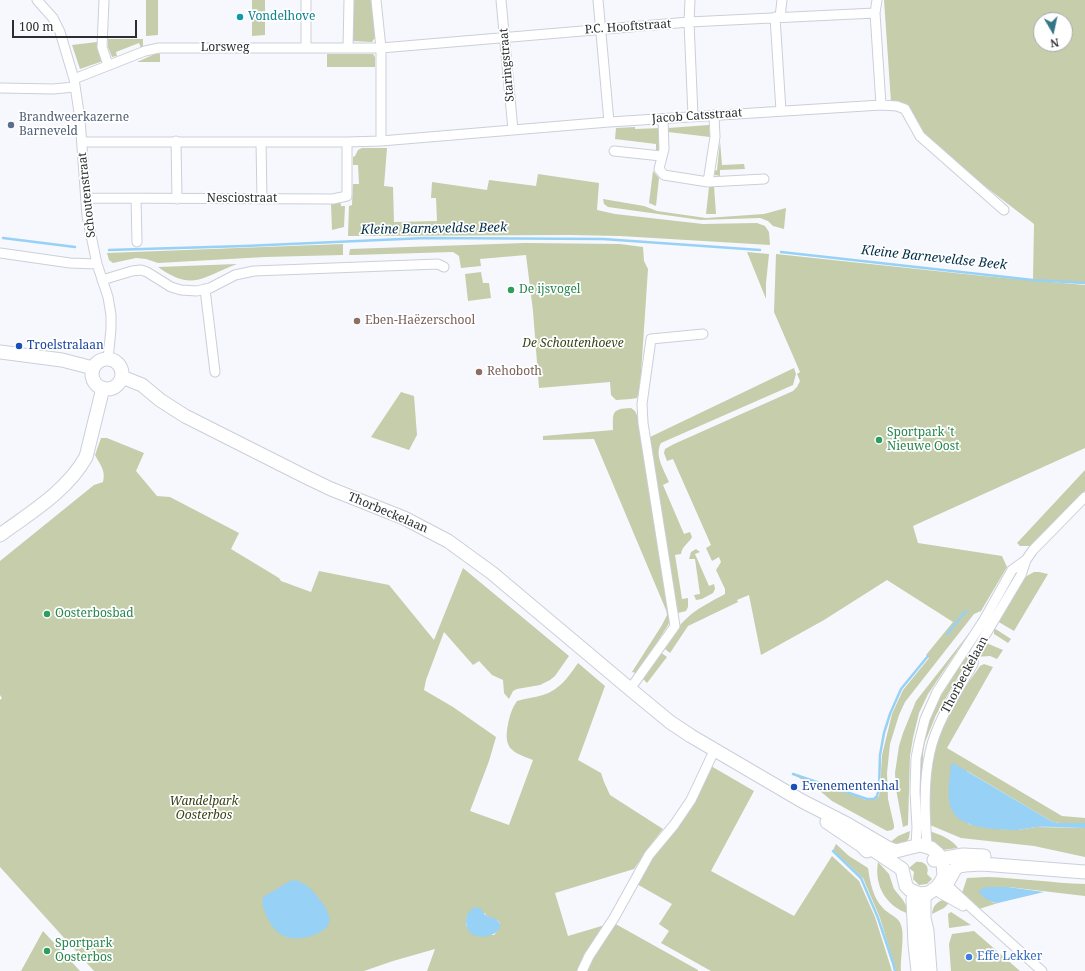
<!DOCTYPE html>
<html>
<head>
<meta charset="utf-8">
<style>
  body { margin:0 }
  #map { position:relative; width:1085px; height:971px; overflow:hidden; background:#f6f8fe; font-family:"Noto Serif",serif }
  canvas { display:block }
  .north { position:absolute; left:1033px; top:12px; width:40px; height:40px; box-sizing:border-box; background:#fff; border:1px solid #ababad; border-radius:50%; rotate:171deg; font-size:11px; font-weight:700; line-height:16px; text-align:center; color:#2c2e31 }
  .north::after { content:''; display:block; margin:auto; width:14px; height:18px; background:#347588; clip-path:polygon(50% 0,100% 100%,50% 72%,0 100%) }
  .scale { position:absolute; left:12px; top:20px; width:125px; height:18px; box-sizing:border-box; border:2px solid #2c2e31; border-top:0; padding-left:5px; font-size:12px; line-height:14px; white-space:nowrap; color:#2c2e31; -webkit-text-stroke:3px #fff; paint-order:stroke }
</style>
</head>
<body>
<div id="map">
<canvas width="1085" height="971"></canvas>
<div class="north">N</div>
<div class="scale">100 m</div>
</div>
<script>
const context = document.querySelector('canvas').getContext('2d');
context.lineJoin = 'round';
function fill(path, color) { context.fillStyle = color; context.fill(path, 'evenodd'); }
function trace(path, color, width, dash) { context.strokeStyle = color; context.lineWidth = width; context.lineCap = dash ? 'butt' : 'round'; context.setLineDash(dash || []); context.stroke(path); }
function label(font, color, halo, rows, align = 'center') {
  context.font = font + ' "Noto Serif",serif'; context.lineWidth = 3.5; context.setLineDash([]); context.textBaseline = 'middle'; context.strokeStyle = halo; context.fillStyle = color; for (const [text, x, y, turn = 0] of rows) {
    context.save(); context.translate(x, y); context.rotate((+turn || 0) * Math.PI / 180); context.textAlign = isNaN(turn) ? turn : align; if (halo) context.strokeText(text, 0, 0); context.fillText(text, 0, 0); context.restore();
  }
}
fill(new Path2D(`
  M 146,0 L 158,0 L 158,35 L 146,36 Z
  M 252,0 L 265,0 L 265,35 L 252,36 Z
  M 353,0 L 372,0 L 377,39 L 374,39 L 372,42 L 352,41 L 351,34 L 353,32 Z
  M 884,0 L 1085,0 L 1085,284 L 1033,280 L 1034,224 L 982,184 L 935,145 L 923,134 L 916,120 L 891,102 ZM 1041,20 L 1065,20 L 1065,44 L 1041,44 Z
  M 108,39 L 143,39 L 143,47 L 141,48 L 139,43 L 116,52 L 117,56 L 112,57 L 108,47 Z
  M 97,42 L 103,61 L 80,69 L 72,45 Z
  M 155,54 L 160,54 L 160,62 L 137,62 Z
  M 327,54 L 373,54 L 375,57 L 375,67 L 327,67 Z
  M 709,125 L 710,137 L 668,132 L 668,128 Z
  M 635,127 L 635,129 L 661,128 L 660,150 L 656,152 L 656,144 L 615,139 L 616,128 Z
  M 720,141 L 722,165 L 744,164 L 745,169 L 720,170 L 720,176 L 715,175 L 714,173 L 714,171 L 717,170 Z
  M 362,148 L 387,148 L 384,186 L 393,187 L 394,222 L 437,221 L 436,198 L 431,198 L 432,182 L 487,190 L 489,180 L 536,186 L 538,174 L 599,183 L 597,210 L 615,214 L 703,224 L 757,223 L 765,226 L 769,232 L 770,245 L 620,236 L 570,235 L 348,236 L 349,206 L 352,205 L 353,184 L 359,184 L 358,165 L 353,165 L 353,157 L 355,156 L 358,150 Z
  M 653,171 L 659,178 L 656,206 L 649,203 Z
  M 714,186 L 716,214 L 706,214 L 709,187 Z
  M 603,199 L 644,206 L 657,211 L 706,218 L 764,214 L 786,208 L 784,229 L 773,226 L 768,221 L 760,218 L 701,220 L 608,207 L 604,204 Z
  M 340,200 L 341,206 L 345,206 L 344,227 L 332,230 L 331,203 Z
  M 525,243 L 620,244 L 643,247 L 644,261 L 648,269 L 640,389 L 637,398 L 631,399 L 616,400 L 611,395 L 610,382 L 539,388 L 533,311 L 526,255 L 480,259 L 481,266 L 461,268 L 459,256 L 453,252 L 353,255 L 349,255 L 350,249 Z
  M 343,244 L 343,255 L 265,257 L 158,263 L 146,259 L 136,258 L 113,263 L 109,260 L 107,253 Z
  M 747,252 L 769,254 L 766,283 L 766,299 Z
  M 776,254 L 983,276 L 1085,285 L 1085,448 L 913,526 L 918,543 L 1002,556 L 1007,567 L 981,611 L 974,614 L 905,702 L 899,715 L 890,744 L 887,773 L 888,799 L 894,825 L 894,828 L 892,830 L 887,831 L 832,801 L 820,791 L 793,774 L 866,800 L 874,800 L 879,796 L 880,789 L 882,755 L 892,714 L 903,690 L 929,658 L 926,655 L 953,622 L 887,580 L 824,620 L 761,655 L 749,595 L 737,600 L 738,602 L 688,626 L 670,653 L 665,649 C 666,644 670,639 673,635 C 687,613 703,606 725,594 L 725,589 L 716,570 L 721,562 L 719,557 L 712,561 L 706,548 L 711,545 L 673,459 L 667,461 L 664,453 L 665,449 L 674,444 L 793,391 L 797,387 L 800,381 L 797,374 L 800,372 L 774,312 Z
  M 237,264 C 202,277 193,292 158,267 Z
  M 481,272 L 483,283 L 489,283 L 491,298 L 468,301 L 465,274 Z
  M 794,368 L 796,374 L 793,385 L 661,443 C 654,455 664,470 669,482 L 663,485 L 684,534 L 690,532 L 692,537 C 689,543 682,546 681,554 L 675,555 L 682,599 L 688,598 L 688,607 L 686,611 L 678,613 L 677,612 L 650,437 Z
  M 401,392 L 414,396 L 417,435 L 409,450 L 371,437 Z
  M 631,408 L 635,411 L 641,424 L 672,615 L 668,625 L 640,669 L 636,673 L 632,672 L 662,625 L 667,615 L 666,610 L 594,439 L 543,440 L 543,436 L 613,430 C 613,412 611,409 631,408 Z
  M 101,438 L 107,438 L 144,453 L 136,471 L 157,496 L 170,497 L 239,533 L 231,549 L 279,578 L 281,581 L 311,592 L 319,571 L 389,585 L 434,640 L 463,568 L 569,656 L 555,676 L 550,680 L 540,685 L 517,689 L 513,691 L 509,699 L 504,693 L 503,680 L 492,675 L 479,661 L 473,665 L 444,632 L 426,680 L 424,690 L 453,707 L 496,737 L 489,761 L 470,811 L 509,825 L 533,760 C 512,752 503,749 508,724 C 510,715 512,708 517,701 C 526,698 534,698 543,695 C 560,690 568,677 578,663 L 605,686 L 578,760 L 601,773 L 604,782 L 610,795 L 663,829 L 652,843 L 634,869 L 555,893 L 568,936 L 605,925 L 579,971 L 427,971 L 435,949 L 393,961 L 364,971 L 94,971 L 0,867 L 0,700 L 2,698 L 0,695 L 0,561 L 94,485 L 103,482 C 106,470 100,465 95,455 ZM 485,913 L 486,916 C 497,920 507,921 494,935 L 471,933 L 466,925 L 466,918 Z
  M 1085,470 L 1085,491 L 1033,545 L 1030,546 L 1020,546 L 1017,543 Z
  M 696,549 L 700,552 L 695,554 L 709,586 L 714,584 L 715,589 L 713,593 L 702,599 L 696,600 L 694,595 L 700,594 L 695,559 L 689,559 L 691,552 Z
  M 1034,572 L 1039,572 L 1048,574 L 1014,631 L 997,621 L 1025,577 Z
  M 994,628 L 1011,639 L 1008,643 L 994,634 Z
  M 970,632 L 928,694 L 919,713 L 913,738 L 910,756 L 908,825 L 903,827 L 896,789 L 895,773 L 899,746 L 903,733 L 916,701 Z
  M 984,642 L 1003,650 L 997,659 L 990,656 L 976,657 Z
  M 660,654 L 663,654 L 667,657 L 647,683 L 643,679 L 643,677 Z
  M 965,656 L 969,658 L 936,715 L 925,742 L 923,753 L 922,821 L 920,822 C 921,799 919,776 921,754 C 926,715 945,688 965,656 Z
  M 984,664 L 993,667 L 947,748 L 1062,816 L 1085,818 L 1085,823 L 1059,823 L 1051,821 L 967,771 L 968,824 L 1000,829 L 1018,830 L 1036,827 L 1085,828 L 1085,857 L 1034,846 L 961,838 L 930,825 C 930,800 929,776 933,751 C 939,721 963,691 980,666 Z
  M 711,766 L 754,791 L 711,871 L 794,916 L 832,856 L 859,881 L 875,917 L 892,971 L 711,971 L 661,943 L 669,931 L 659,924 L 672,904 L 635,883 Z
  M 910,831 L 909,838 L 904,846 L 888,844 L 898,836 Z
  M 929,831 C 939,834 952,839 958,848 L 942,850 L 930,841 Z
  M 836,844 L 849,856 L 868,868 C 870,882 873,898 883,908 C 888,914 899,917 901,925 C 905,936 900,958 901,971 L 896,971 L 880,918 L 863,878 L 833,850 Z
  M 878,862 L 889,874 L 894,889 L 903,900 L 909,911 L 909,914 C 886,906 874,886 878,862 Z
  M 916,862 C 924,861 930,866 927,874 L 932,879 L 927,884 L 919,885 L 913,879 L 914,872 L 909,868 Z
  M 987,877 C 1020,878 1052,883 1085,884 L 1085,896 L 1008,887 L 991,902 L 998,903 L 979,909 L 961,896 L 967,878 Z
  M 945,899 L 950,902 L 944,908 L 932,914 C 933,905 937,902 945,899 Z
  M 951,912 L 971,925 L 949,928 L 948,914 Z
  M 612,922 L 698,970 L 698,971 L 584,971 Z
  M 43,931 L 80,971 L 21,971 Z
  M 974,931 L 1020,971 L 951,971 L 949,944 L 952,934 Z`), '#c5cdaa');
fill(new Path2D(`
  M 953,763 L 1051,821 L 1059,823 L 1085,823 L 1085,828 C 1069,828 1052,826 1036,827 C 1030,828 1024,829 1018,830 C 1001,830 962,829 953,812 C 945,798 950,779 951,764 Z
  M 292,880 C 303,880 313,890 319,899 C 324,904 332,917 329,924 C 326,929 319,933 314,935 C 291,943 275,937 266,915 C 264,909 261,902 263,897 Z
  M 988,887 L 1008,887 L 1044,892 L 998,903 C 990,902 984,899 979,892 L 981,889 Z
  M 477,907 L 481,909 L 486,916 C 490,917 494,917 497,920 C 513,933 465,950 466,920 C 467,913 470,909 477,907 Z`), '#97d1f5');
trace(new Path2D(`
  M 3,238 L 75,247
  M 109,250 L 245,246 L 425,238 L 603,239 L 760,250
  M 781,252 L 1033,280 L 1085,283
  M 947,634 L 966,611
  M 793,774 L 867,799 L 874,799 L 877,796 L 879,789 L 880,755 L 884,733 L 890,714 L 901,689 L 928,656
  M 833,851 L 861,878 L 878,918 L 893,963 L 895,971`), '#97d1f5', 2.5);
const street = new Path2D(`
  M 37,0 L 53,18 L 60,32 L 74,79 L 80,119 L 87,216 L 97,264 L 108,297 L 111,315 L 111,329 L 108,359
  M 104,0 L 102,47 L 108,65
  M 376,0 L 381,48 L 381,141
  M 501,0 L 513,130
  M 598,0 L 609,122
  M 690,0 L 689,22 L 693,116
  M 877,0 L 875,13 L 881,105
  M 775,17 L 781,111
  M 780,17 L 782,0
  M 306,47 L 306,0
  M 348,48 L 349,0
  M 74,79 L 145,51 L 159,48 L 381,48 L 689,22 L 875,13
  M 0,88 L 53,89 L 75,87
  M 663,119 L 664,149 L 659,169 L 664,175 L 708,182 L 764,179
  M 176,141 L 177,199
  M 82,142 L 347,142 L 381,141 L 609,122 L 881,105 L 897,106 L 905,109 L 920,136 L 1004,210
  M 261,142 L 262,199
  M 614,151 L 661,156
  M 708,182 L 715,137 L 714,115
  M 86,198 L 333,199 L 347,196 L 347,142
  M 136,198 L 137,242
  M 0,253 L 70,263 L 97,264
  M 102,280 L 132,271 L 141,270 L 147,272 L 171,287 L 181,290 L 197,291 L 210,288 L 235,275 L 254,271 L 438,264 L 444,267
  M 205,289 L 215,372
  M 630,689 L 675,626 L 643,423 L 642,404 L 651,339 L 703,334
  M 916,846 L 917,827 L 915,792 L 916,758 L 919,743 L 925,719 L 937,692 L 984,620 L 1012,570 L 1026,560
  M 927,847 C 925,816 923,782 930,752 C 937,720 957,692 973,664 L 974,654 L 1021,575 L 1026,560 L 1033,550 L 1085,497
  M 947,885 L 975,911 L 1042,971
  M 940,893 L 963,906
  M 582,971 L 589,956 L 614,918 L 649,855 L 674,825 L 691,800 L 714,751`);
const secondary = new Path2D(`
  M 0,352 L 62,360 L 93,368
  M92 374a15 15 0 1 1 30 0a15 15 0 1 1-30 0Z
  M 122,377 L 142,385 L 160,400 L 185,416 L 306,477 L 331,489 L 404,518 L 448,541 L 492,573 L 630,689 L 670,722 L 691,736 L 802,801 L 847,824 L 888,848 L 896,851 L 916,846 L 921,845 L 931,848 L 938,854 L 941,859 L 943,864 L 944,875 L 942,880 L 937,887 L 929,893 L 920,894 L 910,890 L 906,886 L 902,869 L 869,847 L 861,845
  M 0,535 C 30,513 67,491 86,457 L 103,388
  M 827,822 L 861,845 L 867,851
  M 934,860 L 963,855 L 984,856
  M 945,887 L 955,869 L 959,866 L 965,865 L 982,864 L 1085,872
  M 925,894 L 924,901 L 924,918 L 927,931 L 930,971
  M 913,899 L 915,944 L 918,971`);
trace(street, '#cbcfd9', 11);
trace(secondary, '#cbcfd9', 15);
trace(street, '#fff', 9);
trace(secondary, '#fff', 13);
for (const [x, y, r, color] of [
  [240,17,4,"#0f9aa8"],
  [11,125,4,"#5c6f8a"],
  [511,290,4,"#2e9e5b"],
  [357,321,4,"#8d6e63"],
  [19,346,4,"#1a4fb4"],
  [479,372,4,"#8d6e63"],
  [879,440,4,"#2e9e5b"],
  [47,614,4,"#2e9e5b"],
  [794,787,4,"#1a4fb4"],
  [47,951,4,"#2e9e5b"],
  [969,957,4,"#3f7fe0"]
]) { const dot = new Path2D(); dot.arc(x, y, r, 0, 2 * Math.PI); context.fillStyle = color; context.fill(dot); trace(dot, '#fff', 1.5); }
label('12px', '#0d838f', '#fff', [
  ["Vondelhove",248,17]
], 'left');
label('12px', '#2c2e31', '#fff', [
  ["P.C. Hooftstraat",628,27,-4],
  ["Lorsweg",225,48],
  ["Staringstraat",507,65,-95],
  ["Jacob Catsstraat",697,116,-4],
  ["Schoutenstraat",87,195,-96],
  ["Nesciostraat",242,199],
  ["Thorbeckelaan",388,513,23],
  ["Thorbeckelaan",965,675,-62]
]);
label('12px', '#4e5e75', '#fff', [
  ["Brandweerkazerne",19,118],
  ["Barneveld",19,132]
], 'left');
label('12px', '#27864d', '#fff', [
  ["De ijsvogel",519,290],
  ["Sportpark 't",887,433],
  ["Nieuwe Oost",887,447],
  ["Oosterbosbad",55,614],
  ["Sportpark",55,944],
  ["Oosterbos",55,958]
], 'left');
label('12px', '#785e54', '#fff', [
  ["Eben-Haëzerschool",365,321],
  ["Rehoboth",487,372]
], 'left');
label('italic 12px', '#394115', '#fff', [
  ["De Schoutenhoeve",573,344],
  ["Wandelpark",204,802],
  ["Oosterbos",204,816]
]);
label('12px', '#164399', '#fff', [
  ["Troelstralaan",27,346],
  ["Evenementenhal",802,787]
], 'left');
label('12px', '#366cbe', '#fff', [
  ["Effe Lekker",977,957]
], 'left');
label('italic 13px', '#003048', '#fff', [
  ["Kleine Barneveldse Beek",434,229,-1],
  ["Kleine Barneveldse Beek",934,258,6]
]);
</script>
</body>
</html>
